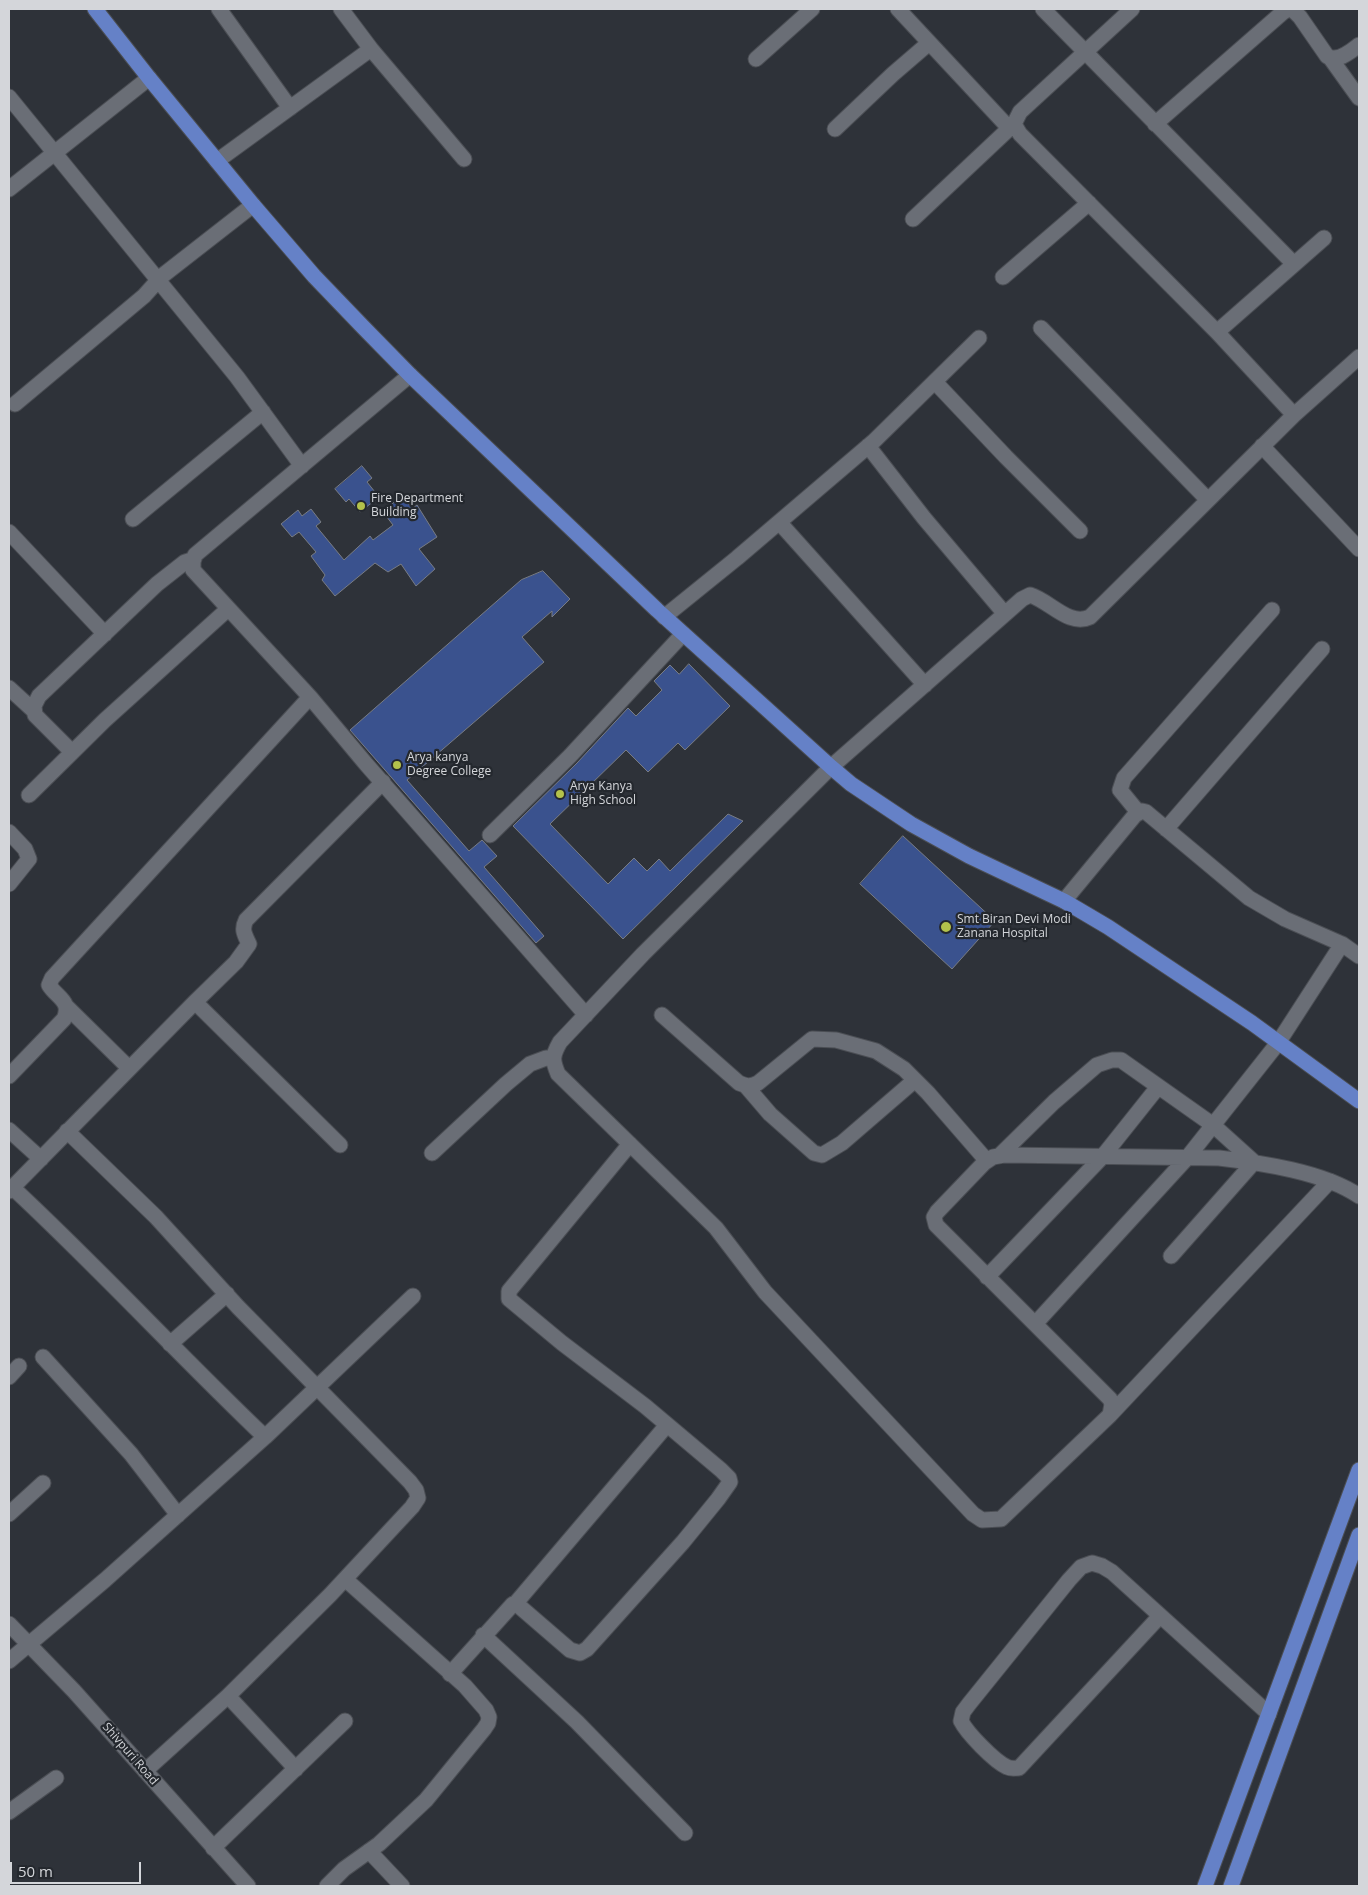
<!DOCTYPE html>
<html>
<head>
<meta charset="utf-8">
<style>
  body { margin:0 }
  #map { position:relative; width:1368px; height:1895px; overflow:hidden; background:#2e3239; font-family:"Open Sans",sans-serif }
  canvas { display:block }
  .frame { position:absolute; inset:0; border:10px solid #d4d6da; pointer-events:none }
  .scale { position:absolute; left:10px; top:1862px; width:131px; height:22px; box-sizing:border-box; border:2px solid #d4d6da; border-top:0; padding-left:6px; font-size:15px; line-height:18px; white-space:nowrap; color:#d4d6da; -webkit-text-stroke:4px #24282e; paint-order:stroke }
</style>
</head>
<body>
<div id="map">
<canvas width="1368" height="1895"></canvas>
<div class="frame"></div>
<div class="scale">50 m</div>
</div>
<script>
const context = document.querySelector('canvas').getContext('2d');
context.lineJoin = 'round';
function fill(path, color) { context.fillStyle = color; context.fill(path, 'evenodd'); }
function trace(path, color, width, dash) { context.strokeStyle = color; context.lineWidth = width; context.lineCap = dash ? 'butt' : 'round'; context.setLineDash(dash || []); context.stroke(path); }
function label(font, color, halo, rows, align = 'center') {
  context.font = font + ' "Open Sans",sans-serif'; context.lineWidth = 4.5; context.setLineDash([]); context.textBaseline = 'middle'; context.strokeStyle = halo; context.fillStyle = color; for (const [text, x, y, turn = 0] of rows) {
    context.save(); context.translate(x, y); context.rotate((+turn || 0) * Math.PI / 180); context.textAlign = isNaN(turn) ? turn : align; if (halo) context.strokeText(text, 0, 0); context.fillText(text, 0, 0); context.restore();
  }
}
const building = new Path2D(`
  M 362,466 L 372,478 L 367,482 L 379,497 L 360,512 L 349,499 L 346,502 L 335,489 Z
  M 401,497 L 413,508 L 417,505 L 437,537 L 419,549 L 435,569 L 416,586 L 401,564 L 388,572 L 375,563 L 335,596 L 322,580 L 325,575 L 311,556 L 316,552 L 299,532 L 292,537 L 281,524 L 298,510 L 302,516 L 311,509 L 321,522 L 316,526 L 344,560 L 370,536 L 373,540 L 393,525 L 383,512 Z
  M 543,571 L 570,599 L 552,617 L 552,611 L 522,637 L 544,662 L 407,780 L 469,851 L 482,840 L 497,856 L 484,867 L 544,936 L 536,943 L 350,730 L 521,580 Z
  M 689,664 L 730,706 L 685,750 L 678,743 L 648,772 L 626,750 L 550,824 L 608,884 L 634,858 L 647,871 L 659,859 L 670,871 L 728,814 L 743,821 L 623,939 L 513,826 L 577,763 L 628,708 L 636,716 L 662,690 L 654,681 L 670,665 L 679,674 Z
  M 903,836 L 995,921 L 952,969 L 860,884 Z`);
fill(building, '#3a528e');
trace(building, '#787c84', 1);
const minor = new Path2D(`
  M 219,9 L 290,108
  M 341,9 L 371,49 L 464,159
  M 898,9 L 1009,128
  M 1043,9 L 1294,264
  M 1132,9 L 1020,112 L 1014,124 L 1020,134 L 1217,332 L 1294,415
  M 1292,9 L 1300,17 L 1327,56 C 1337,63 1350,52 1359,45
  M 756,59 L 812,9
  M 1331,59 L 1359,98
  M 9,97 L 237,377 L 302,466
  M 1155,124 L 1282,13 L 1288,9
  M 835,129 L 893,74 L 929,43
  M 217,161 L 371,49
  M 9,189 L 149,78
  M 913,219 L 1014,124
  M 1003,277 L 1089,203
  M 1041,328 L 1208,500
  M 1217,332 L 1324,238
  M 1359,357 L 1294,415 L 1090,617 C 1069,627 1050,601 1030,595 L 1022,599 L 831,767 L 643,954 L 560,1042 C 552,1056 552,1060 558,1074 L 716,1228 L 765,1292 L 973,1514 L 982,1520 L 1001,1519 L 1110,1415 L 1112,1404 L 1110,1399 L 936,1225 L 934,1217 L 937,1212 L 984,1163 L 993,1157 L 1004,1155 L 1219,1158 C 1262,1163 1324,1172 1359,1196
  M 410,375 L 195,555 L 193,562 L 193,570 L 310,697 L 366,764 L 586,1015
  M 935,382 L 1006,457 L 1080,531
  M 15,404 L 144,296 L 162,276 L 253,205
  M 868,446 L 924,518 L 1005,614
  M 1262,446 L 1359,549
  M 133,519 L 263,412
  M 779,522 L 925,685
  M 9,532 L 105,634
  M 664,617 L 737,558 L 873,442 L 979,338
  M 9,688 L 33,710
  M 72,752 L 35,715 L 34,706 L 39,696 L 157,584 L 185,562 L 194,559
  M 29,795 L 105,720 L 228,609
  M 1138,812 L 1120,790 L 1124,778 L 1272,610
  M 1166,829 L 1322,649
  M 9,832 L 25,849 L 29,859 L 9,884
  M 490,835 L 570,756 L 683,634
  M 1064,901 L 1135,815 L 1142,811 L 1146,812 L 1249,898 L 1285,919 L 1342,944 L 1359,956
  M 195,1002 L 340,1145
  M 66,1006 L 129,1068
  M 662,1015 L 739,1083 C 746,1086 750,1087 758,1083 L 812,1039 L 836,1040 L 876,1051 L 904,1069 L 928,1093 L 987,1161
  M 9,1076 L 64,1019 C 72,1001 57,998 49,985 L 52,978 L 310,697
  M 746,1086 L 770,1114 L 814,1153 L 822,1155 L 842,1143 L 915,1080
  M 9,1130 L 41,1159
  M 67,1131 L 156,1217 L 238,1307 L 410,1482 L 416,1490 L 418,1498 L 412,1507 L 330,1595 L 228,1696 L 145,1771
  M 432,1153 L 506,1084 L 530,1064 L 546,1058 L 553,1058
  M 999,1156 L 1054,1102 L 1097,1065 L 1112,1060 L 1121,1060 L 1213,1125 L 1254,1162 L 1171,1256
  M 13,1188 C 99,1268 179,1355 265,1437
  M 9,1191 L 195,1002 L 236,962 L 249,944 C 245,935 241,930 246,920 L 383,782
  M 987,1277 L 1103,1156 L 1158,1087
  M 1035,1324 L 1187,1158 L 1278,1043 L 1342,944
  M 170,1344 L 227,1294
  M 43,1357 L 131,1454 L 178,1515
  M 9,1377 L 19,1366
  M 1110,1415 L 1330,1181
  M 9,1514 L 43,1483
  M 515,1604 L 667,1425
  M 1160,1616 L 1019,1768 C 1014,1768 1011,1769 1007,1767 C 994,1761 967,1733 961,1721 L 963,1712 L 969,1704 L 1069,1580 L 1081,1567 L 1092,1563 L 1102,1566 L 1112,1572 L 1269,1714
  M 9,1624 L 74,1691 L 248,1886
  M 483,1635 L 577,1722 L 685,1833
  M 9,1661 L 105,1580 L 265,1437 L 413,1296
  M 450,1674 L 513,1604 L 519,1606 L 570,1650 L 580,1653 L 587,1649 L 683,1542 L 718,1499 L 730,1482 L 729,1478 L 721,1470 L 645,1406 L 562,1343 L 509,1299 L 509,1291 L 630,1144
  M 228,1696 L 296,1769
  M 9,1812 L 56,1778
  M 213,1848 L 345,1721
  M 369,1851 L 402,1886
  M 327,1886 L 344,1869 L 379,1844 L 426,1800 L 484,1729 L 488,1723 L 489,1717 L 486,1710 L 465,1686 L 345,1579`);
const major = new Path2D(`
  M 95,9 L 149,78 L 253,205 L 314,276 L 363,327 L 410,375 L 657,610 L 831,767 L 851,784 L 911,824 L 969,856 L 1064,901 L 1108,927 L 1252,1023 L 1359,1101
  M 1205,1886 L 1359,1470
  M 1231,1886 L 1359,1535`);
trace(minor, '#4b4e54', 17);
trace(major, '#4b4e54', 17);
trace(minor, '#6a6e76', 15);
trace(major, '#6581c7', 15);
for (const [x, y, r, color] of [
  [361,506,5,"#b3c24b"],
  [397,765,5,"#b3c24b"],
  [560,794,5,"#b3c24b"],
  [946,927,6,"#b3c24b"]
]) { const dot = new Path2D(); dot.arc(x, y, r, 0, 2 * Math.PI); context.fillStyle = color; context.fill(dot); trace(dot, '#24282e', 2); }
label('12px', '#d4d6da', '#24282e', [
  ["Fire Department",371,499],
  ["Building",371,513],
  ["Arya kanya",407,758],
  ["Degree College",407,772],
  ["Arya Kanya",570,787],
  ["High School",570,801],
  ["Smt Biran Devi Modi",957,920],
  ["Zanana Hospital",957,934]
], 'left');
label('12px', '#d4d6da', '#24282e', [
  ["Shivpuri Road",130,1754,49]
]);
</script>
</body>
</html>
